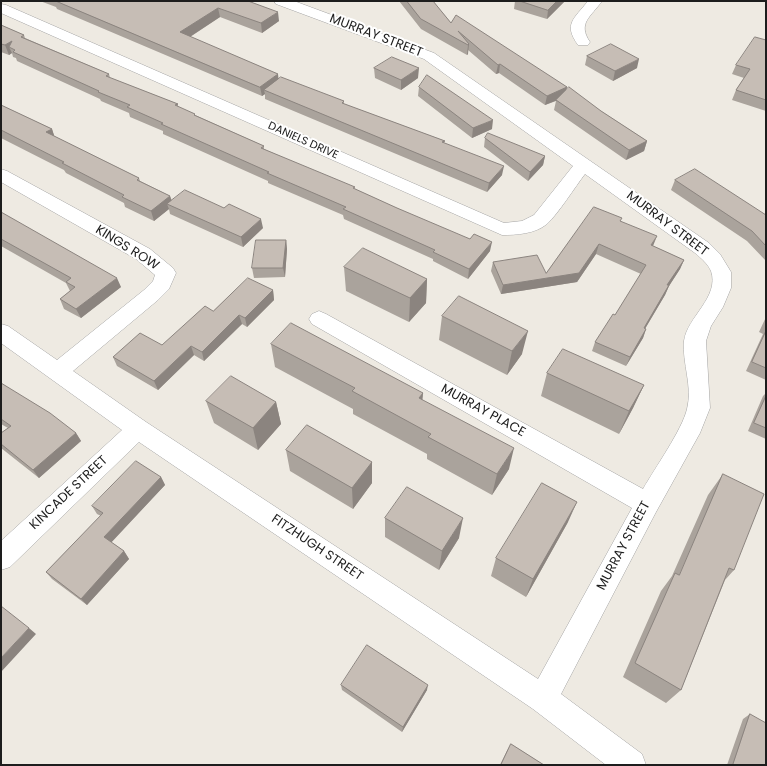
<!DOCTYPE html>
<html>
<head>
<meta charset="utf-8">
<style>
  body { margin:0 }
  #map { position:relative; width:767px; height:766px; overflow:hidden; background:#eeeae2; font-family:Poppins,sans-serif }
  canvas { display:block }
  .frame { position:absolute; inset:0; border:2px solid #1d1d1d; pointer-events:none }
</style>
</head>
<body>
<div id="map">
<canvas width="767" height="766"></canvas>
<div class="frame"></div>
</div>
<script>
const context = document.querySelector('canvas').getContext('2d');
context.lineJoin = 'round';
function trace(path, color, width, dash) { context.strokeStyle = color; context.lineWidth = width; context.lineCap = dash ? 'butt' : 'round'; context.setLineDash(dash || []); context.stroke(path); }
function fill(path, color) { context.fillStyle = color; context.fill(path, 'evenodd'); }
function label(font, color, halo, rows, align = 'center') {
  context.font = font + ' Poppins,sans-serif'; context.lineWidth = 4; context.setLineDash([]); context.textBaseline = 'middle'; context.strokeStyle = halo; context.fillStyle = color; for (const [text, x, y, turn = 0] of rows) {
    context.save(); context.translate(x, y); context.rotate((+turn || 0) * Math.PI / 180); context.textAlign = isNaN(turn) ? turn : align; if (halo) context.strokeText(text, 0, 0); context.fillText(text, 0, 0); context.restore();
  }
}
const street = new Path2D(`
  M 274,1 L 294,1 L 434,53 L 709,243 L 720,254 L 731,272 L 731,288 L 723,307 L 711,326 L 706,341 L 710,408 L 700,433 L 656,512 L 561,694 L 642,754 L 646,765 L 606,765 L 533,709 L 139,442 L 10,567 L 1,570 L 1,541 L 122,430 L 1,343 L 1,324 L 8,326 L 57,360 L 144,290 L 153,281 L 155,275 L 136,259 L 1,182 L 1,169 L 7,171 L 150,249 L 173,268 L 176,273 L 169,289 L 158,300 L 73,371 L 146,422 L 538,679 L 632,508 L 312,324 L 309,319 L 312,314 L 319,311 L 326,314 L 643,489 C 655,468 682,430 687,409 C 693,387 682,363 684,341 C 687,317 720,297 711,271 C 708,264 701,258 695,253 L 585,174 C 575,187 558,214 547,224 C 535,234 516,235 502,235 L 1,13 L 1,4 L 6,5 L 504,223 L 522,221 L 534,215 L 573,166 L 424,59 L 276,4 Z
  M 588,1 L 602,1 C 591,17 577,23 590,42 L 588,45 L 578,45 C 563,24 574,19 588,1 Z`);
trace(street, '#a4a4a4', 1);
fill(street, '#fff');
fill(new Path2D(`
  M 40,1 L 248,1 L 279,21 L 262,33 L 220,17 L 190,37 L 278,74 L 278,79 L 344,101 L 344,104 L 445,141 L 444,143 L 502,175 L 487,192 L 265,99 L 265,94 L 262,96 L 57,9 L 56,7 Z
  M 399,1 L 433,1 L 451,23 L 567,87 L 566,90 L 601,111 L 647,141 L 644,151 L 626,160 L 554,110 L 556,101 L 545,105 L 499,73 L 496,74 L 468,50 L 468,54 L 467,55 L 421,29 Z
  M 515,1 L 565,1 L 547,19 L 514,9 Z
  M 1,25 L 24,35 L 25,38 L 109,74 L 110,78 L 178,104 L 178,107 L 195,114 L 195,115 L 264,146 L 264,149 L 355,189 L 490,251 L 468,279 L 433,261 L 433,259 L 344,219 L 343,215 L 268,183 L 268,181 L 163,134 L 163,131 L 130,117 L 129,113 L 101,101 L 100,99 L 17,61 L 16,58 L 13,57 L 12,53 L 9,55 L 1,52 Z
  M 766,40 L 766,111 L 732,100 L 736,90 L 744,78 L 732,74 L 736,65 Z
  M 587,56 L 637,68 L 613,81 L 585,65 Z
  M 374,68 L 418,78 L 401,90 L 375,78 Z
  M 419,87 L 492,129 L 472,138 L 418,96 Z
  M 1,105 L 52,129 L 54,136 L 139,178 L 140,181 L 170,196 L 172,201 L 263,228 L 243,247 L 170,214 L 169,209 L 154,221 L 125,207 L 124,203 L 66,173 L 64,170 L 1,138 Z
  M 485,138 L 545,156 L 543,165 L 528,181 L 484,147 Z
  M 675,180 L 766,215 L 766,261 L 747,241 L 671,190 Z
  M 1,212 L 121,287 L 81,318 L 64,309 L 60,299 L 70,291 L 66,283 L 1,246 Z
  M 621,221 L 653,246 L 684,260 L 680,269 L 669,286 L 665,295 L 645,329 L 646,329 L 643,338 L 626,366 L 592,351 L 595,342 L 615,315 L 641,274 L 596,254 L 577,282 L 501,294 L 491,271 L 493,262 L 546,273 Z
  M 286,240 L 287,249 L 285,277 L 254,278 L 252,268 Z
  M 344,267 L 427,279 L 426,303 L 409,322 L 346,291 Z
  M 273,290 L 274,300 L 247,327 L 242,324 L 204,361 L 194,355 L 158,390 L 117,366 L 113,357 L 162,345 L 213,311 Z
  M 442,316 L 522,354 L 507,375 L 439,340 Z
  M 766,317 L 766,380 L 746,371 L 763,334 L 759,332 Z
  M 271,344 L 423,393 L 422,400 L 509,469 L 492,495 L 427,459 L 427,454 L 353,414 L 353,409 L 275,367 Z
  M 547,373 L 644,385 L 633,408 L 619,434 L 541,396 Z
  M 1,383 L 76,433 L 81,441 L 39,478 L 1,448 L 1,433 L 8,428 L 1,424 Z
  M 766,393 L 766,439 L 748,431 L 763,396 Z
  M 206,401 L 276,402 L 281,424 L 258,450 L 214,423 Z
  M 286,450 L 372,462 L 372,483 L 353,509 L 290,471 Z
  M 723,474 L 734,570 L 725,580 L 681,690 L 666,703 L 623,677 L 661,591 L 672,576 L 708,495 Z
  M 161,477 L 165,485 L 111,542 L 124,551 L 129,559 L 87,605 L 52,579 L 46,572 L 101,516 L 97,514 L 92,506 Z
  M 385,518 L 459,538 L 439,570 L 385,537 Z
  M 568,522 L 526,597 L 491,576 L 496,558 Z
  M 341,685 L 427,690 L 402,732 L 342,690 Z
  M 750,714 L 766,765 L 727,765 L 743,719 Z
  M 511,744 L 544,765 L 500,765 L 507,751 Z`), '#aaa39c');
fill(new Path2D(`
  M 557,1 L 565,1 L 547,19 L 548,10 Z
  M 218,8 L 220,17 L 182,42 L 180,32 Z
  M 278,12 L 279,21 L 262,33 L 261,23 Z
  M 12,41 L 9,47 L 12,53 L 9,55 L 5,45 Z
  M 469,44 L 468,54 L 467,55 L 468,45 Z
  M 639,59 L 637,68 L 613,81 L 615,71 Z
  M 500,64 L 499,73 L 496,74 L 498,65 Z
  M 419,68 L 418,78 L 401,90 L 401,80 Z
  M 278,74 L 279,83 L 264,90 L 265,94 L 262,96 L 260,87 Z
  M 567,87 L 565,97 L 545,105 L 547,96 Z
  M 493,120 L 492,129 L 472,138 L 473,128 Z
  M 52,129 L 55,138 L 46,132 Z
  M 647,141 L 644,151 L 626,160 L 629,150 Z
  M 545,156 L 543,165 L 528,181 L 530,172 Z
  M 504,166 L 502,175 L 487,192 L 489,183 Z
  M 170,196 L 173,206 L 167,204 L 169,209 L 154,221 L 151,211 Z
  M 261,219 L 263,228 L 243,247 L 241,237 Z
  M 657,236 L 653,246 L 647,255 L 651,245 Z
  M 286,240 L 287,249 L 285,277 L 283,268 Z
  M 492,242 L 490,251 L 468,279 L 469,269 Z
  M 599,244 L 596,254 L 577,282 L 501,294 L 503,285 L 579,273 Z
  M 684,260 L 680,269 L 669,286 L 665,295 L 640,337 L 644,328 L 667,285 Z
  M 117,278 L 121,287 L 81,318 L 76,309 Z
  M 427,279 L 426,303 L 409,322 L 410,298 Z
  M 273,290 L 274,300 L 247,327 L 245,318 Z
  M 239,315 L 242,324 L 204,361 L 202,352 Z
  M 646,329 L 643,338 L 626,366 L 630,357 Z
  M 528,331 L 522,354 L 507,375 L 512,351 Z
  M 191,346 L 194,355 L 158,390 L 154,381 Z
  M 644,385 L 633,408 L 619,434 L 629,411 Z
  M 423,393 L 421,416 L 419,398 Z
  M 276,402 L 281,424 L 258,450 L 253,428 Z
  M 76,433 L 81,441 L 39,478 L 33,470 Z
  M 514,448 L 509,469 L 492,495 L 497,474 Z
  M 372,462 L 372,483 L 353,509 L 352,488 Z
  M 161,477 L 165,485 L 109,545 L 104,537 Z
  M 577,502 L 568,522 L 526,597 L 533,579 Z
  M 463,518 L 459,538 L 439,570 L 442,551 Z
  M 124,551 L 129,559 L 87,605 L 81,599 Z
  M 29,628 L 36,634 L 1,672 L 1,658 Z
  M 428,685 L 427,690 L 402,732 L 403,727 Z`), '#8b847f');
const building = new Path2D(`
  M 56,1 L 248,1 L 278,12 L 261,23 L 218,8 L 180,32 L 278,74 L 260,87 Z
  M 407,1 L 433,1 L 451,23 L 456,15 L 567,87 L 547,96 L 500,64 L 498,65 L 458,31 L 469,44 L 468,45 L 421,19 Z
  M 520,1 L 557,1 L 548,10 Z
  M 1,25 L 24,35 L 21,37 L 109,74 L 106,76 L 178,104 L 175,105 L 195,114 L 194,115 L 264,146 L 261,148 L 355,187 L 353,188 L 397,208 L 470,239 L 474,234 L 492,242 L 469,269 L 433,252 L 435,250 L 343,209 L 346,207 L 267,173 L 269,172 L 161,124 L 163,123 L 127,107 L 130,105 L 98,92 L 99,91 L 13,52 L 15,50 L 9,47 L 12,41 L 5,45 L 1,44 Z
  M 755,37 L 766,40 L 766,100 L 736,90 L 750,69 L 736,65 Z
  M 611,44 L 639,59 L 615,71 L 587,56 Z
  M 392,57 L 419,68 L 401,80 L 374,68 Z
  M 427,75 L 493,120 L 473,128 L 419,87 Z
  M 281,77 L 344,101 L 342,103 L 445,141 L 442,142 L 504,166 L 489,183 L 264,90 Z
  M 569,87 L 601,111 L 647,141 L 629,150 L 556,100 Z
  M 1,105 L 52,129 L 46,132 L 139,178 L 137,180 L 170,196 L 151,211 L 122,197 L 124,195 L 62,163 L 64,162 L 1,130 Z
  M 488,133 L 545,156 L 530,172 L 485,138 Z
  M 695,169 L 766,215 L 766,246 L 752,231 L 675,180 Z
  M 185,190 L 224,208 L 229,204 L 261,219 L 241,237 L 167,204 Z
  M 594,207 L 622,218 L 620,221 L 657,236 L 651,245 L 684,260 L 667,285 L 669,285 L 644,328 L 646,329 L 630,357 L 595,342 L 613,314 L 615,315 L 646,265 L 599,244 L 579,273 L 503,285 L 493,262 L 537,255 L 546,273 Z
  M 1,212 L 117,278 L 76,309 L 60,299 L 75,287 L 66,282 L 71,278 L 1,239 Z
  M 256,240 L 286,240 L 283,268 L 252,268 Z
  M 363,248 L 427,279 L 410,298 L 344,267 Z
  M 248,278 L 273,290 L 245,318 L 239,315 L 202,352 L 191,346 L 154,381 L 113,357 L 140,333 L 162,345 L 205,306 L 213,311 Z
  M 459,296 L 528,331 L 512,351 L 442,316 Z
  M 291,323 L 423,393 L 419,398 L 514,448 L 497,474 L 428,437 L 431,434 L 352,391 L 355,388 L 271,344 Z
  M 766,331 L 766,368 L 752,362 Z
  M 563,349 L 644,385 L 629,411 L 547,373 Z
  M 231,376 L 276,402 L 253,428 L 206,401 Z
  M 1,383 L 50,413 L 76,433 L 33,470 L 1,444 L 1,433 L 11,426 L 1,419 Z
  M 766,396 L 766,428 L 754,423 Z
  M 307,425 L 372,462 L 352,488 L 286,450 Z
  M 136,461 L 161,477 L 104,537 L 124,551 L 81,599 L 46,572 L 103,513 L 92,506 Z
  M 723,474 L 764,494 L 734,570 L 729,568 L 681,690 L 635,663 L 675,573 L 679,575 Z
  M 542,483 L 577,502 L 533,579 L 496,558 Z
  M 407,487 L 463,518 L 442,551 L 385,518 Z
  M 1,606 L 29,628 L 1,658 Z
  M 367,645 L 428,685 L 403,727 L 341,685 Z
  M 750,714 L 766,723 L 766,765 L 733,765 Z
  M 511,744 L 544,765 L 501,765 Z`);
fill(building, '#c6bdb5');
trace(building, '#8b847f', 1);
label('11px', '#1d1d1d', '#fff', [
  ["DANIELS DRIVE",303,141,24]
]);
label('13px', '#1d1d1d', '#fff', [
  ["MURRAY STREET",376,36,21],
  ["MURRAY STREET",667,224,37],
  ["KINGS ROW",127,248,32],
  ["MURRAY PLACE",483,411,29],
  ["KINCADE STREET",69,493,-43],
  ["MURRAY STREET",624,546,-62],
  ["FITZHUGH STREET",317,548,34]
]);
</script>
</body>
</html>
